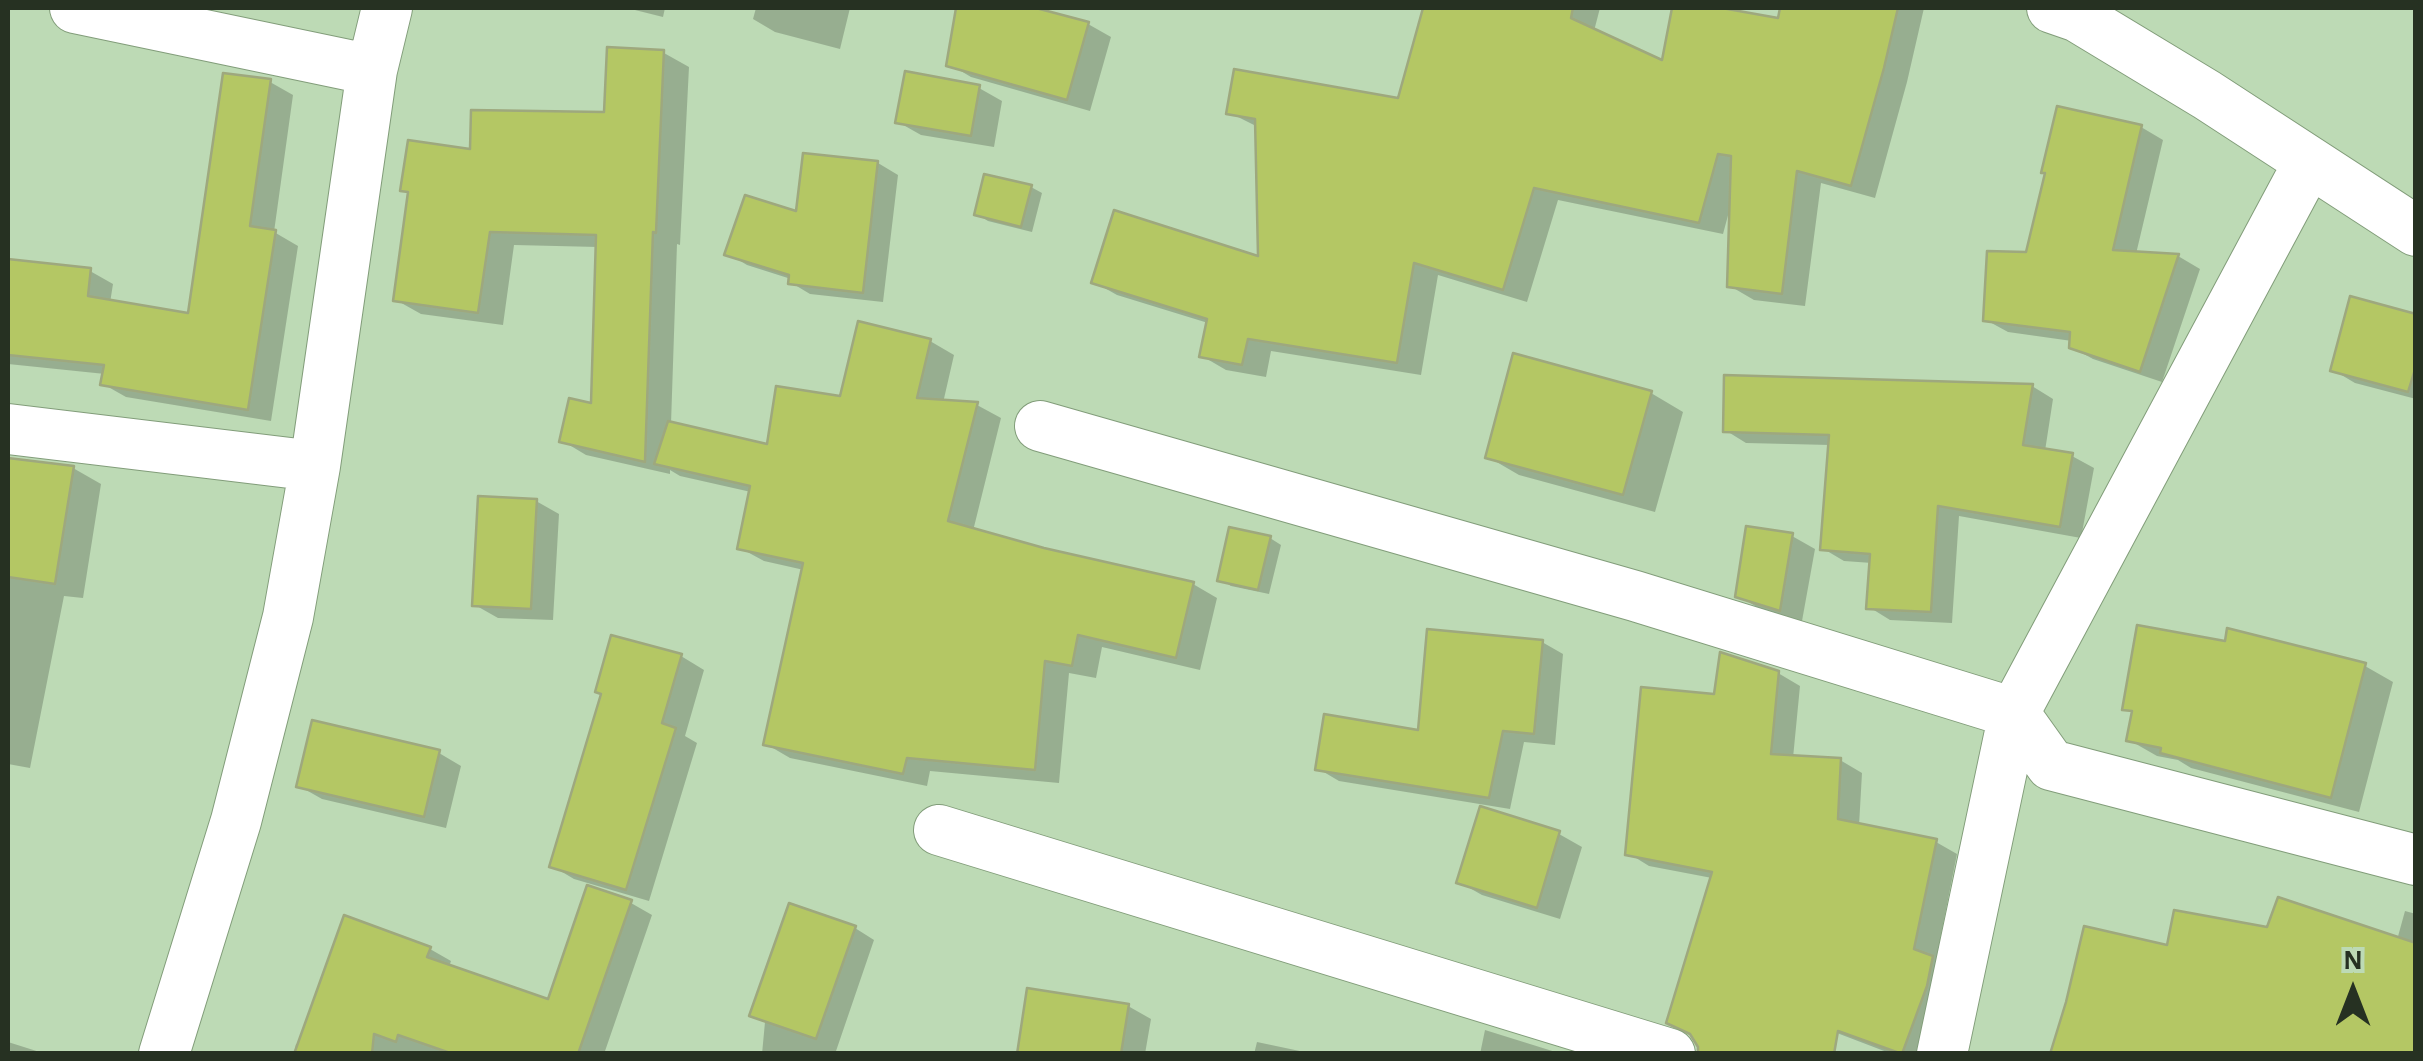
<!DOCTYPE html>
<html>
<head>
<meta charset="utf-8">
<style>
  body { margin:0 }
  #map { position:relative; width:2423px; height:1061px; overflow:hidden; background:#bddab5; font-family:"Alegreya Sans",sans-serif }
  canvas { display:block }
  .frame { position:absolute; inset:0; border:10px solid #263122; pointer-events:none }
  .north { position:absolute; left:2303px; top:941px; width:100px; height:100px; -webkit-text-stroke:8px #bddab5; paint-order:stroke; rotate:0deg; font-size:28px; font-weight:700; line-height:40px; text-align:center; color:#263122 }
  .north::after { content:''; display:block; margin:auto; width:35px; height:45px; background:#263122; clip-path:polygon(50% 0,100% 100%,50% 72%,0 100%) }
</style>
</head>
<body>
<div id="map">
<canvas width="2423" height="1061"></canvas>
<div class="frame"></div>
<div class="north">N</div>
</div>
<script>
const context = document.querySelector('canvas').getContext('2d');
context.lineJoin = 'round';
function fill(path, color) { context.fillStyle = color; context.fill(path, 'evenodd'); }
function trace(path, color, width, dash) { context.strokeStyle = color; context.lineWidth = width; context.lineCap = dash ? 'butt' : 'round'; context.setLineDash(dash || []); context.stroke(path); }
fill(new Path2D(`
  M 627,8 L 665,8 L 663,17 Z
  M 756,8 L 850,8 L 840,49 L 775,32 L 753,19 Z
  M 958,8 L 1026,8 L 1088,24 L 1111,37 L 1090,111 L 971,77 L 949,64 Z
  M 1426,8 L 1600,8 L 1594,31 L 1664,64 L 1674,8 L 1708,8 L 1779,21 L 1783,8 L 1924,8 L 1907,82 L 1875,198 L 1821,183 L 1805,306 L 1754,300 L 1730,286 L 1730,208 L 1723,234 L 1558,200 L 1527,302 L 1438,275 L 1421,375 L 1271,351 L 1266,377 L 1226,370 L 1202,356 L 1208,323 L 1117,295 L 1094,282 L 1261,260 L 1258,127 L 1228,112 L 1399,101 Z
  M 664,53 L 689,67 L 680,245 L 677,244 L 671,424 L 769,447 L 930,341 L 954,355 L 943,403 L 977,405 L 1001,418 L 973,531 L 1043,551 L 1193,584 L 1217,598 L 1200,670 L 1102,647 L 1096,678 L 1069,673 L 1059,783 L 930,771 L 927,786 L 790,758 L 766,744 L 804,570 L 764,561 L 740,548 L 751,492 L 680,476 L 670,470 L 670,474 L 586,455 L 561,440 L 594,406 L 598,247 L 514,245 L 503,325 L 421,314 L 396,300 L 411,194 L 403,190 L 473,152 L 607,115 Z
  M 270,82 L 293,95 L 274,232 L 298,246 L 271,421 L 126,397 L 103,384 L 105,374 L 8,364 L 8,262 L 90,271 L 113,284 L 110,303 L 190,316 Z
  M 979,88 L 1002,101 L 994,147 L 921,135 L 898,122 Z
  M 2141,127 L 2163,140 L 2136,254 L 2178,256 L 2200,269 L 2162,382 L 2093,359 L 2071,347 L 2072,341 L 2008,332 L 1986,320 L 2027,255 Z
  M 878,163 L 898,175 L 883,302 L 810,294 L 790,282 L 791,279 L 747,265 L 727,253 L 798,215 Z
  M 1031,187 L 1042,193 L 1032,232 L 988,221 L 977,214 Z
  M 2416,317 L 2416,399 L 2355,383 L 2333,370 Z
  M 2032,386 L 2053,399 L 2045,451 L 2072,456 L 2094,468 L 2081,538 L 1959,516 L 1952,623 L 1890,620 L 1869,607 L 1872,563 L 1844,561 L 1822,548 L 1830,445 L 1746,443 L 1725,430 Z
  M 1651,393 L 1683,412 L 1655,512 L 1519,475 L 1488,457 Z
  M 8,460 L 73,468 L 101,484 L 83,598 L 64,596 L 30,768 L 8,764 Z
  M 536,501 L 559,514 L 553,620 L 498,618 L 475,605 Z
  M 1792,536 L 1815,549 L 1802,621 L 1760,609 L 1737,595 Z
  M 1270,538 L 1281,545 L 1269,594 L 1231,586 L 1220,579 Z
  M 1542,642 L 1563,654 L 1555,745 L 1524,742 L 1510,809 L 1339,781 L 1317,768 L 1420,733 Z
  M 681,656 L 704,670 L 685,736 L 697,743 L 649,901 L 574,879 L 552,866 Z
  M 2365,666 L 2393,682 L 2359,812 L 2191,768 L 2178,760 L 2157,756 L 2129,740 L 2134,714 L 2125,708 Z
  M 1778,673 L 1800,686 L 1793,758 L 1840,760 L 1862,773 L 1859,826 L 1936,842 L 1957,854 L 1936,960 L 1954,971 L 1928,1054 L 1892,1054 L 1816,1025 L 1712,878 L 1649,866 L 1628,853 L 1716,696 Z
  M 439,753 L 461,766 L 446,828 L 322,799 L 299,786 Z
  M 1482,809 L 1559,834 L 1582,847 L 1560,919 L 1482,895 L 1459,882 Z
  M 631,903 L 652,915 L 604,1054 L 294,1054 L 296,1044 L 300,1044 L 430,949 L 451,961 L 449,967 L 549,1002 Z
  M 2405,911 L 2416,914 L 2416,1054 L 2169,948 L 2269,930 L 2397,940 Z
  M 855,928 L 874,940 L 835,1054 L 762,1054 L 765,1022 L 752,1015 Z
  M 1128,1006 L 1151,1019 L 1145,1054 L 1020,1053 Z
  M 1485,1030 L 1562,1054 L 1480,1054 Z
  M 8,1042 L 46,1054 L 8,1054 Z
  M 1257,1042 L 1314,1054 L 1254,1054 Z`), '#0003');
const building = new Path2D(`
  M 956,8 L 1036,8 L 1089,22 L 1067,100 L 946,66 Z
  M 1423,8 L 1573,8 L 1571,18 L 1662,60 L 1672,8 L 1722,8 L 1778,18 L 1780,8 L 1898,8 L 1884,68 L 1851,186 L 1797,171 L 1782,294 L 1727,287 L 1731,156 L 1718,154 L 1699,223 L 1534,188 L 1503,290 L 1414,263 L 1397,363 L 1248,339 L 1242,365 L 1199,357 L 1207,319 L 1091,283 L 1114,210 L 1258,256 L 1255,119 L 1226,114 L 1234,69 L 1398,98 Z
  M 607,47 L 664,50 L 656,233 L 653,232 L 645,462 L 559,442 L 569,398 L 591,403 L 596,235 L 490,232 L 478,313 L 393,301 L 408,192 L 400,191 L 408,140 L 470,149 L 471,110 L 604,112 Z
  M 905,71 L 980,85 L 971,136 L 895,123 Z
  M 223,73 L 271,79 L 250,226 L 276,230 L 248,410 L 100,385 L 104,365 L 8,355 L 8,259 L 91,268 L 88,296 L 188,313 Z
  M 2057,106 L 2142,125 L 2113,250 L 2179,254 L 2140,372 L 2069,348 L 2070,332 L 1983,321 L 1987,251 L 2026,252 L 2045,173 L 2041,173 Z
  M 803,153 L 878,161 L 863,293 L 788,284 L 789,275 L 724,255 L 745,195 L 796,211 Z
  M 984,174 L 1032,185 L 1021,227 L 974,215 Z
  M 2350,296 L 2416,314 L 2416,366 L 2408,392 L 2330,371 Z
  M 858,321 L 931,339 L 917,398 L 978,402 L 948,521 L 1044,548 L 1194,582 L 1176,658 L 1078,635 L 1072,666 L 1045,661 L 1035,770 L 907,758 L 903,774 L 763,745 L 803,563 L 737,549 L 750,486 L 654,464 L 668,421 L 767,444 L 776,386 L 840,396 Z
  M 1513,353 L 1652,391 L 1623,495 L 1485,458 Z
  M 1724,375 L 2033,384 L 2023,445 L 2073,453 L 2060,527 L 1938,506 L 1931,612 L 1866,609 L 1870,554 L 1820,550 L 1829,435 L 1723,432 Z
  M 8,458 L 74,466 L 55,584 L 8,577 Z
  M 478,496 L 537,499 L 531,609 L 472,606 Z
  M 1746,526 L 1793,533 L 1780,611 L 1735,597 Z
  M 1229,527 L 1271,536 L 1258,590 L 1217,581 Z
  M 2137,625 L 2225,641 L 2227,628 L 2366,663 L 2331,798 L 2160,753 L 2161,748 L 2126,741 L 2132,711 L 2122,710 Z
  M 1427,629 L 1543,640 L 1534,734 L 1503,731 L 1489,798 L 1315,770 L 1324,714 L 1418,730 Z
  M 611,635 L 682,654 L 662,723 L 676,728 L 626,890 L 549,867 L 601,694 L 595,692 Z
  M 1720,652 L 1779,671 L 1771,754 L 1841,758 L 1838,819 L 1937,839 L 1914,949 L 1933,956 L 1927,986 L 1902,1054 L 1838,1031 L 1834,1054 L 1698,1054 L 1698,1047 L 1690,1034 L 1666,1023 L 1712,872 L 1625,855 L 1641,687 L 1714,694 Z
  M 312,720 L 440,750 L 424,817 L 296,787 Z
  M 1480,806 L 1560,831 L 1537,908 L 1456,883 Z
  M 587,885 L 632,900 L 578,1054 L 453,1054 L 398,1035 L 396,1042 L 374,1034 L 372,1054 L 294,1054 L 344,915 L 431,947 L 427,957 L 548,999 Z
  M 2278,897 L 2416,943 L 2416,1054 L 2050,1054 L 2066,1002 L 2084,926 L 2167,945 L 2174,910 L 2267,927 Z
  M 789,903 L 856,926 L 816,1039 L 749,1016 Z
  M 1027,988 L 1129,1004 L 1121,1054 L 1017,1054 Z`);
fill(building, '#b4c764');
trace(building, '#9ea87e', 2.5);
const minor = new Path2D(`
  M 75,8 L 372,70
  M 2052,8 L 2078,17 L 2207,95 L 2416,231
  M 2309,162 L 2014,713 L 2051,765 L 2416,860
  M 1040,426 L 1635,596 L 2014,713 L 1942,1054
  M 8,429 L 315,466
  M 939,830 L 1670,1054
  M 164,1054 L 236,821 L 288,617 L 315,466 L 372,70 L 387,8`);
trace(minor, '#829d7a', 52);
trace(minor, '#fff', 50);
</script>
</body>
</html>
